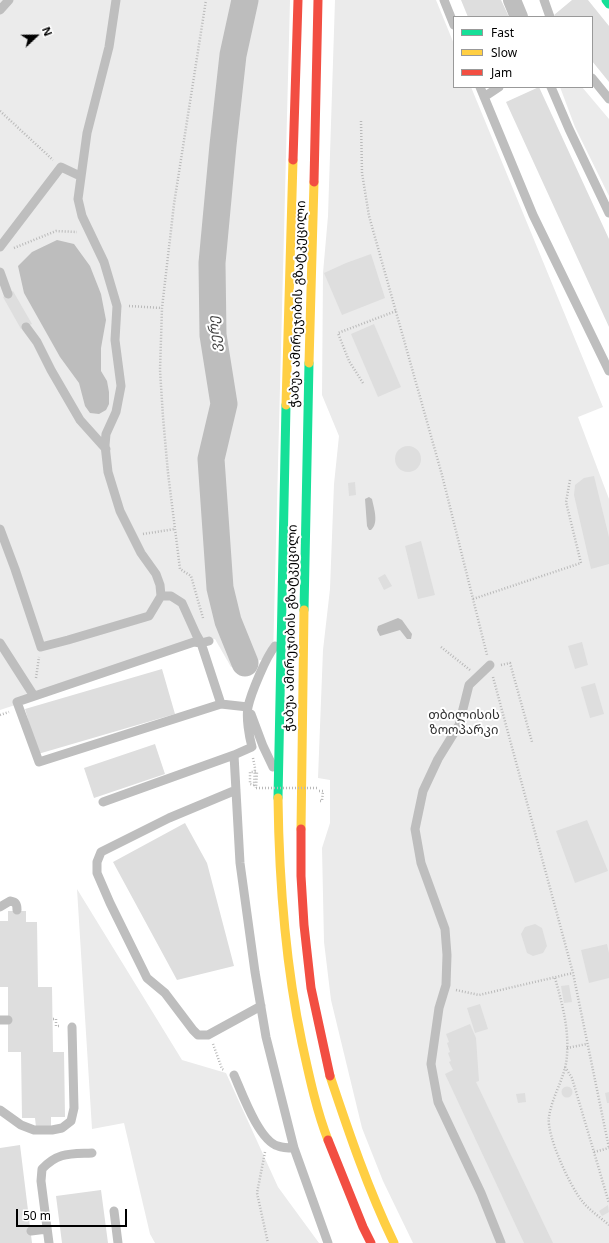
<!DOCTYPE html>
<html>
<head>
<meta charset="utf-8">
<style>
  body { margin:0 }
  #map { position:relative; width:609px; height:1243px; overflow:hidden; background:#fff; font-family:"Noto Sans",sans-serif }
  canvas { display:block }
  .legend { position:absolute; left:453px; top:16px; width:140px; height:72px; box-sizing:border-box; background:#fff; border:1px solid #999; margin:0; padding:5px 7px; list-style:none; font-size:12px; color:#000 }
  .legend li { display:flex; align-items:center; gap:8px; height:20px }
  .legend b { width:20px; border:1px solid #999 }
  .north { position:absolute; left:16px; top:16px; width:40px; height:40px; -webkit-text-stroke:3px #fff; paint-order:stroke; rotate:68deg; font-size:11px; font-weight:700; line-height:16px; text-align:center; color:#000 }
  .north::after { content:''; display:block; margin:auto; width:14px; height:18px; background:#000; clip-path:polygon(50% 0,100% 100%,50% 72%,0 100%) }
  .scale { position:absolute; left:16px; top:1209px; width:111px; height:18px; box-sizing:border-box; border:2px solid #000; border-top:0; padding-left:5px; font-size:12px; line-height:14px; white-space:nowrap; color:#000; -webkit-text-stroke:3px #fff; paint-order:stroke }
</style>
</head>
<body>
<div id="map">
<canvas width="609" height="1243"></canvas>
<ul class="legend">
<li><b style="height:5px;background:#16e098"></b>Fast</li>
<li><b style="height:5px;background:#ffcf43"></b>Slow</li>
<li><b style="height:5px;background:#f24e42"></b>Jam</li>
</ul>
<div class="north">N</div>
<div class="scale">50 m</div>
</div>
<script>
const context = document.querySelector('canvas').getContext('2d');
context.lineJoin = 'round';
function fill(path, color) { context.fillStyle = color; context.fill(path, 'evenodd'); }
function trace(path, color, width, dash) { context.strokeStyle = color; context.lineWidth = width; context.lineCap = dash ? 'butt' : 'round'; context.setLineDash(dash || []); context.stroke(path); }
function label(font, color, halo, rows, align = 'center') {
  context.font = font + ' "Noto Sans","Noto Sans Georgian",sans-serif'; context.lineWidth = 4; context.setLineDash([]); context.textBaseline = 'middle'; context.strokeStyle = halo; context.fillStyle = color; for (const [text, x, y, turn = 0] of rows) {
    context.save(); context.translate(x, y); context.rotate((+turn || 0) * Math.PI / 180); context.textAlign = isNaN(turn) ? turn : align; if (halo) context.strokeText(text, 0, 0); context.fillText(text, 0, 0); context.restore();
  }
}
fill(new Path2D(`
  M 0,0 L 290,0 L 273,657 L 231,667 L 215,639 L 0,710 Z
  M 335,0 L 436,0 L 454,44 L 454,87 L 471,87 L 603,407 L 578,417 L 609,499 L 609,1243 L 413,1243 L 383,1181 L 362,1128 L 331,1000 L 324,942 L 322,848 L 330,823 L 330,780 L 318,778 L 323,650 L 330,589 L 334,484 L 339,436 L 322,395 L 323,273 L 328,216 Z
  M 560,87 L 582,87 L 609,119 L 609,196 L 575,127 Z
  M 77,889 L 182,1060 L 226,1073 L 278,1187 L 319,1243 L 155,1243 L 150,1234 L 124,1123 L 92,1129 Z`), '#ebebeb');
fill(new Path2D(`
  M 57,240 L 74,244 L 90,266 L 101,294 L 106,320 L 101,348 L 101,371 L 107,381 L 109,392 L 109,404 L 106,410 L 99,414 L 90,413 L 85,406 L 79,383 L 60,357 L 24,293 L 18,266 L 32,252 Z
  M 369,497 L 372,499 C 374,509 379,523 371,530 L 369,530 L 367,526 L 365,499 Z
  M 398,618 L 402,620 L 412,634 L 411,639 L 407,639 L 400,630 L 380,636 L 377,630 L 378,626 Z`), '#bdbdbd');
trace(new Path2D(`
  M 245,0 L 233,55 L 223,145 L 212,263 L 213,335 L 224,404 L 211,459 L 220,588 L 228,621 L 245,663`), '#bdbdbd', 27);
fill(new Path2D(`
  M 461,0 L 501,0 L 509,17 L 468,17 Z
  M 572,0 L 588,0 L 609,26 L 609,82 L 592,61 L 592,17 L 556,17 L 554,15 Z
  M 539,87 L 609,239 L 609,327 L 506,102 Z
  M 371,254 L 385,298 L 342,315 L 324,273 L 346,263 Z
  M 13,291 L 32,324 L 21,329 L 3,297 Z
  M 374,324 L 401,387 L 378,397 L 351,334 Z
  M395 459a13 13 0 1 1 26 0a13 13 0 1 1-26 0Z
  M 594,476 L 609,537 L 609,564 L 591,569 L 574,495 L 575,485 L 584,478 Z
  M 355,482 L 356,495 L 349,496 L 348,483 Z
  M 421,541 L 435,595 L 418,599 L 405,546 Z
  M 385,574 L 392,586 L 384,590 L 378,578 Z
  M 582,642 L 588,665 L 575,669 L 568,646 Z
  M 162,669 L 175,714 L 38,754 L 25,709 Z
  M 595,683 L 604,714 L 590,718 L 581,687 Z
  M 155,744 L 165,774 L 94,798 L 84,768 Z
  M 587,820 L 608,871 L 575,883 L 556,831 Z
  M 185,823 L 207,863 L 234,966 L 177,980 L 113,862 Z
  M 8,911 L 26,911 L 26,922 L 37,922 L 38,987 L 52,987 L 53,1052 L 64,1052 L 65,1117 L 51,1117 L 51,1127 L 36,1127 L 35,1118 L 22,1118 L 21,1052 L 8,1052 L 8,987 L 0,987 L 0,921 L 8,921 Z
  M 535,924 L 542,928 L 547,946 L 543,953 L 533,956 L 527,953 L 521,934 L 525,927 Z
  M 607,944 L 609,953 L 609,978 L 589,983 L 581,950 Z
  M 569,985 L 572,1002 L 564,1003 L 561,986 Z
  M 480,1004 L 488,1029 L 475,1033 L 467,1008 Z
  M 470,1024 L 476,1038 L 479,1081 L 476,1082 L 553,1243 L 524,1243 L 445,1074 L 453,1070 L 449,1062 L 451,1061 L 448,1053 L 450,1052 L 447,1043 L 449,1042 L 446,1034 Z
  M561.5 1092a5.5 5.5 0 1 1 11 0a5.5 5.5 0 1 1-11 0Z
  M 609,1092 L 609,1103 L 607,1103 L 605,1093 Z
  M 525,1093 L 526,1102 L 518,1103 L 516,1094 Z
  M 20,1145 L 32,1243 L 0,1243 L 0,1148 Z
  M 101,1190 L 108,1243 L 62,1243 L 56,1196 Z
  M 608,1205 L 609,1212 L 602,1216 L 599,1211 Z`), '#dedede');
trace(new Path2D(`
  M 0,111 L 53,160
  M 361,121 L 362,173 L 369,216 L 442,475 L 487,655
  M 14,248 L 56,231 L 77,232
  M 129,306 L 162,308
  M 363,383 L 349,361 L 338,333 L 396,311
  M 143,534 L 175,529
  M 473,599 L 581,563 L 566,502 L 570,480
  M 203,618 L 191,576 L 180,569 L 168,473 L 163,417 L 160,370 L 162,308 L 174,204 L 206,0
  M 441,647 L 470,670
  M 501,665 L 510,663 L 532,742
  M 493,677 L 573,973 L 609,1148
  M 36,678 L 39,657
  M 0,715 L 9,712
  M 253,758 L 255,768 L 254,785 L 250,784 L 250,772 L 257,772 L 256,788
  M 319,791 L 323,791 L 322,801 L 319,801
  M 555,978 C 562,1003 569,1028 567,1055 C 566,1077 552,1095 549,1117 C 546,1135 570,1186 582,1201 C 589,1210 600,1217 609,1225
  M 456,990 L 479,995 L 573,973
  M 53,1019 L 56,1019 L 56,1026 L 61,1026
  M 213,1044 L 222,1069 L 224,1070
  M 567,1048 L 587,1044
  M 565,1067 L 572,1078 L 609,1203
  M 265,1152 L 257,1193 L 268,1243
  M 594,1152 L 609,1148`), '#b9b9b9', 2.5, [1, 2]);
trace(new Path2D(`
  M 444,0 L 454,25
  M 544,0 L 550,17
  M 0,10 L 9,0
  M 592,78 L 609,99
  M 480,87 L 533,215 L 609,371
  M 551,87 L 569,129 L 609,213
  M 484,97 L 499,87
  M 0,247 L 61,167 L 80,176
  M 0,272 L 8,294
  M 26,327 L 37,342 L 51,370 L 80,420 L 106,449
  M 0,529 L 15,569 L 41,647 L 68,640 L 149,616 L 161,596 L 160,585 L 156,574 L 141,553 L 120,511 L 108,472 L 105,445 L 106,434 L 116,412 L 121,386 L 115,340 L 117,306 L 104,262 L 82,216 L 78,199 L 87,133 L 109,47 L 116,0
  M 161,596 L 171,596 L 182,603 L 196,634 L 201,643 L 209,641
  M 194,642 L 201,643 L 221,704 L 39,762 L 17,702 Z
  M 0,643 L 34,696
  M 490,665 L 469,685 L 459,725 L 438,759 L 423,791 L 415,829 L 421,863 L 445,929 L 447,955 L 446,985 L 439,1008 L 431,1064 L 438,1102 L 481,1193 L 501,1243
  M 221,704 L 248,707
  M 251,714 L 263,746 L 273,767
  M 234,755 L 240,863 L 255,972 L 266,1037 L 294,1148 L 328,1243
  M 236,790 L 169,818 L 101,852 L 97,862 L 97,873 L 110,903 L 147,978 L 165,993 L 193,1030 L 198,1035 L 208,1035 L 261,1006
  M 103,802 L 234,755 L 252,747 C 249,736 246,718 248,707 C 251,693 266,657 275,646
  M 0,907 L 10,901 C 16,902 17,904 17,910
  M 0,1020 L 8,1020
  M 234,1075 C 242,1093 259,1141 278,1146 C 283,1148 289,1148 294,1148
  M 0,1110 L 21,1125 L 34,1130 L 52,1130 L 62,1128 L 71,1121 L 74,1108 L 72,1027
  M 114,1211 L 118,1243
  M 31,1231 L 47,1229
  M 49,1243 L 41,1181 L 42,1169 C 58,1152 70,1154 92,1153`), '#bebebe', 9);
trace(new Path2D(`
  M 512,0 L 519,17`), '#bebebe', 18);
trace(new Path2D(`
  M 606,0 L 609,4
  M 304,610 L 309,363
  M 278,798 L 286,405`), '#16e098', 9);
trace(new Path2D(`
  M 309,363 L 314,182
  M 286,405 L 293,160
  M 278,798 C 279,880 285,962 302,1043 C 309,1075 316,1109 328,1140
  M 301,829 L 304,610
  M 330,1076 C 349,1133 368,1189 394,1243`), '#ffcf43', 9);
trace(new Path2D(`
  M 293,160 L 298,0
  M 314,182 L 318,0
  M 301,829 L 301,876 L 304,925 L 311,988 L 330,1076
  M 328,1140 L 363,1227 L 371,1243`), '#f24e42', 9);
trace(new Path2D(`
  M 256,788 L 319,788`), '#b9b9b9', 2.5, [1, 2]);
label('13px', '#000', '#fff', [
  ["ჭაბუა ამირეჯიბის გზატკეცილი",298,304,-88],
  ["ჭაბუა ამირეჯიბის გზატკეცილი",291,628,-89]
]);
label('13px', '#313131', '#fff', [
  ["თბილისის",464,715],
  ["ზოოპარკი",464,730]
]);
label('italic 14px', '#424242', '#fff', [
  ["ვერე",215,334,-95]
]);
</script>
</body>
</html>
